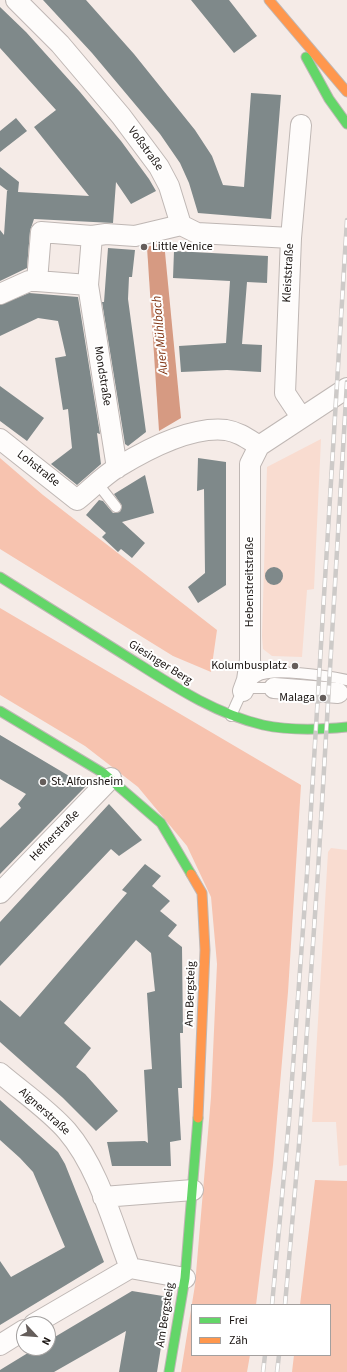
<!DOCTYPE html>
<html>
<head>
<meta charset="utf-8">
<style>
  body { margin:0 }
  #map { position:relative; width:347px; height:1372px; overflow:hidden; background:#f5ebe7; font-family:"Source Sans 3",sans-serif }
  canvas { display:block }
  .legend { position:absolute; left:191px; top:1304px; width:140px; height:52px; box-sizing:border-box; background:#fff; border:1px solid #a3a09f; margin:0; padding:5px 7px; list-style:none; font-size:12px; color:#18120f }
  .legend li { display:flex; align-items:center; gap:8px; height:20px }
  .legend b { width:20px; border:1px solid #a3a09f }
  .north { position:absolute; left:16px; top:1316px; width:40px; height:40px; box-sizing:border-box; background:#fff; border:1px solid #a3a09f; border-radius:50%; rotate:116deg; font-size:11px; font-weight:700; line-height:16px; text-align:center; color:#18120f }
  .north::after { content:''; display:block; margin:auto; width:14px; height:18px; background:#655e5b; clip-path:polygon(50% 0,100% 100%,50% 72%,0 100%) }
</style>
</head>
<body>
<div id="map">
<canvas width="347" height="1372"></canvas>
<ul class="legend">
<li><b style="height:5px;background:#63d668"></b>Frei</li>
<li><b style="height:5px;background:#ff974d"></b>Zäh</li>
</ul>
<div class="north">N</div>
</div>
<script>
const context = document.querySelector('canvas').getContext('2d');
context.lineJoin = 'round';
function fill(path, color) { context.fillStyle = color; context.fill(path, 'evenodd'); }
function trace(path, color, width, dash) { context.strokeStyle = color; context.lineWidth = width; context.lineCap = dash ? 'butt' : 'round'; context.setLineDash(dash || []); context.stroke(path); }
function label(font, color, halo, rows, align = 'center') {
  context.font = font + ' "Source Sans 3",sans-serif'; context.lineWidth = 4; context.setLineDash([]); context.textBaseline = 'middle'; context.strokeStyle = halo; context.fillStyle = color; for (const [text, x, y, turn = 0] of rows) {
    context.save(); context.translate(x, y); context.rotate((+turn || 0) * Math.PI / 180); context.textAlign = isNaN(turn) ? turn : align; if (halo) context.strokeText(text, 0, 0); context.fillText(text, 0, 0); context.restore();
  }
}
fill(new Path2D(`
  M 321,439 L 314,589 L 307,590 L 302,657 L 272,656 L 263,649 L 262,636 L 267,467 Z
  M 331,848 L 347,850 L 347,1165 L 339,1166 L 336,1122 L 312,1122 L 328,852 Z`), '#f9dcd0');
fill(new Path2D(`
  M 0,458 L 43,495 L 217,630 L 211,672 L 173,656 L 0,549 Z
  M 0,608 L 301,785 L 288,992 L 273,1165 L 256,1305 L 192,1305 L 192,1355 L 250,1355 L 247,1372 L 181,1372 L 195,1285 L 211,1097 L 217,964 L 211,897 L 187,846 L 138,787 L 85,746 L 0,695 Z
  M 315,1180 L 347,1181 L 347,1372 L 292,1372 L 294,1355 L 330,1355 L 330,1305 L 300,1305 Z`), '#f7c3af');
fill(new Path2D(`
  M 164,242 L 181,418 L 159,431 L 147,247 Z`), '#d69a82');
fill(new Path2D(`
  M 43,0 L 86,0 L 134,54 L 195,130 L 212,156 L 223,185 L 244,187 L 251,93 L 281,95 L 271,219 L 198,213 L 189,183 L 180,163 L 160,134 L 92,53 Z
  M 191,0 L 229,0 L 257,36 L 234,53 Z
  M 0,7 L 26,32 L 80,92 L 121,141 L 149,179 L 156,191 L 131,204 L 116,182 L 113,223 L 34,219 L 30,231 L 27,268 L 0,281 L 0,230 L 4,235 L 7,191 L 8,191 L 0,185 L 0,167 L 19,182 L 18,192 L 89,196 L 34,127 L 56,110 L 0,48 Z
  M 16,118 L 27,131 L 0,152 L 0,131 Z
  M 108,248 L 135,250 L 132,277 L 129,277 L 128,299 L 146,432 L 128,446 L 125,444 L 102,302 L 104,302 Z
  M 174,251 L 268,256 L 267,283 L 247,282 L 242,344 L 262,345 L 261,372 L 227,370 L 181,372 L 179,346 L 226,343 L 230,281 L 173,278 Z
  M 29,293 L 78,297 L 100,434 L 97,433 L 101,464 L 77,485 L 51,464 L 72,448 L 68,409 L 63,410 L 55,358 L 66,356 L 58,321 L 38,318 L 0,336 L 0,305 Z
  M 0,386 L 44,418 L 27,441 L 0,421 Z
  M 198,458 L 226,462 L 226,585 L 198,603 L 188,587 L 205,573 L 204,489 L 197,491 Z
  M 145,475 L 154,513 L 122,522 L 145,543 L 132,558 L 121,549 L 118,552 L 102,537 L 106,533 L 86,515 L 99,500 L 103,501 L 113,513 L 120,512 L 122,506 L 114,494 Z
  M265 576a9 9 0 1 1 18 0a9 9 0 1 1-18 0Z
  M 0,735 L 86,786 L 0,874 L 0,828 L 21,808 L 18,804 L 26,794 L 0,779 Z
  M 109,804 L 142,840 L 119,856 L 111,849 L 0,966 L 0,922 Z
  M 145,864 L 161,876 L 152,886 L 170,901 L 160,911 L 177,925 L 168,936 L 182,947 L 183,1033 L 180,1033 L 182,1088 L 178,1088 L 181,1140 L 170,1142 L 171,1166 L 112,1166 L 107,1142 L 145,1141 L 148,1143 L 144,1070 L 152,1069 L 147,993 L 155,991 L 151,953 L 136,940 L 64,1023 L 91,1048 L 76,1067 L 85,1074 L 118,1111 L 96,1131 L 63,1098 L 0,1042 L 0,1000 L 20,1017 L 127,893 L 122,890 Z
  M 0,1100 L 58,1152 L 65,1164 L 104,1262 L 0,1325 L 0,1261 L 11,1277 L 65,1247 L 33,1172 L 20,1158 L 0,1140 Z
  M 132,1291 L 169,1297 L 157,1372 L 119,1372 L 126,1331 L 54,1372 L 0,1372 L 0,1370 L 36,1348 L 48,1348 L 48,1341 Z`), '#7f898a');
const lane = new Path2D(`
  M 98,484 L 116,507
  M 243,691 L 253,688 L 274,688
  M 231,716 C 237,702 243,685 256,677 C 270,667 329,676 347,680`);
const street = new Path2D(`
  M 16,0 L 60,44 L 121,116 L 159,167 L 169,186 L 181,225 L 197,233 L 291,238
  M 301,125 L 291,238 L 285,393 L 301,417
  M 41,232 L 92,236 L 88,285 L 37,281 Z
  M 92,236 L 106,234 L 135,236 L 181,225
  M 88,285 L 117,468
  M 0,294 L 29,281 L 37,281
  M 0,439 L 77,500 C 90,490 103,476 118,467 C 146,450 192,426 226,430 C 239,432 248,439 259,446
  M 259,446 L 347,388
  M 274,688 L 338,693
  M 243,691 L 247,680 L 250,660 L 250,464 L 259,446
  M 0,893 L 111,778
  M 0,1073 C 21,1091 49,1110 67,1131 C 98,1167 113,1224 130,1268
  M 103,1197 L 193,1190
  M 34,1324 L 130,1268 L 185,1278
  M 0,1345 L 24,1330`);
const fast = new Path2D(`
  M 306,57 L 329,99 L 347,124
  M 0,577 C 42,603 84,630 126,656 C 169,683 212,713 263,725 C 291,731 318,730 347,727
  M 0,711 L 103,773 L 161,823 L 191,874
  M 169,1372 L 185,1278 L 198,1118`);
const slow = new Path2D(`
  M 269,0 L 347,92
  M 191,874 L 202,893 L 205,950 L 198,1118`);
trace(lane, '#bfb7b4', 12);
trace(street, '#bfb7b4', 22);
trace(fast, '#bfb7b4', 11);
trace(slow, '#bfb7b4', 11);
trace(lane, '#fefcfb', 10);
trace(street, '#fefcfb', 20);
trace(fast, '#63d668', 9);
trace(slow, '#ff974d', 9);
const rail = new Path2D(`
  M 272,1305 L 289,1121 L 307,874 L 347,220
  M 285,1305 L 300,1133 L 318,871 L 347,382
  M 263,1372 L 265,1355
  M 277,1372 L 279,1355`);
trace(rail, '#cdcac8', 4.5);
trace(rail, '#fff', 3, [9]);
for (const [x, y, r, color] of [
  [144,247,4,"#655e5b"],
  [295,666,4,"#655e5b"],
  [323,698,4,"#655e5b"],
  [43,782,4,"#655e5b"]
]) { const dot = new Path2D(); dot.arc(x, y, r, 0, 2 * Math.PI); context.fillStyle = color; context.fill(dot); trace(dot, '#fff', 1.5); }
label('12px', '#18120f', '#fff', [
  ["Voßstraße",145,149,54],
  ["Kleiststraße",289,273,-87],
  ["Mondstraße",102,376,81],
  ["Lohstraße",38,469,38],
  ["Hebenstreitstraße",250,582,-90],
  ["Giesinger Berg",160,663,32],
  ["Hefnerstraße",55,836,-46],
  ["Am Bergsteig",191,994,-88],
  ["Aignerstraße",44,1112,42],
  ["Am Bergsteig",166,1315,-81]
]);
label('12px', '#18120f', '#fff', [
  ["Little Venice",152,247],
  ["Kolumbusplatz",287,666,"right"],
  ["Malaga",315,698,"right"],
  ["St. Alfonsheim",51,782]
], 'left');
label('italic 13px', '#803412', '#fff', [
  ["Auer Mühlbach",161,335,-95]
]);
</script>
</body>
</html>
